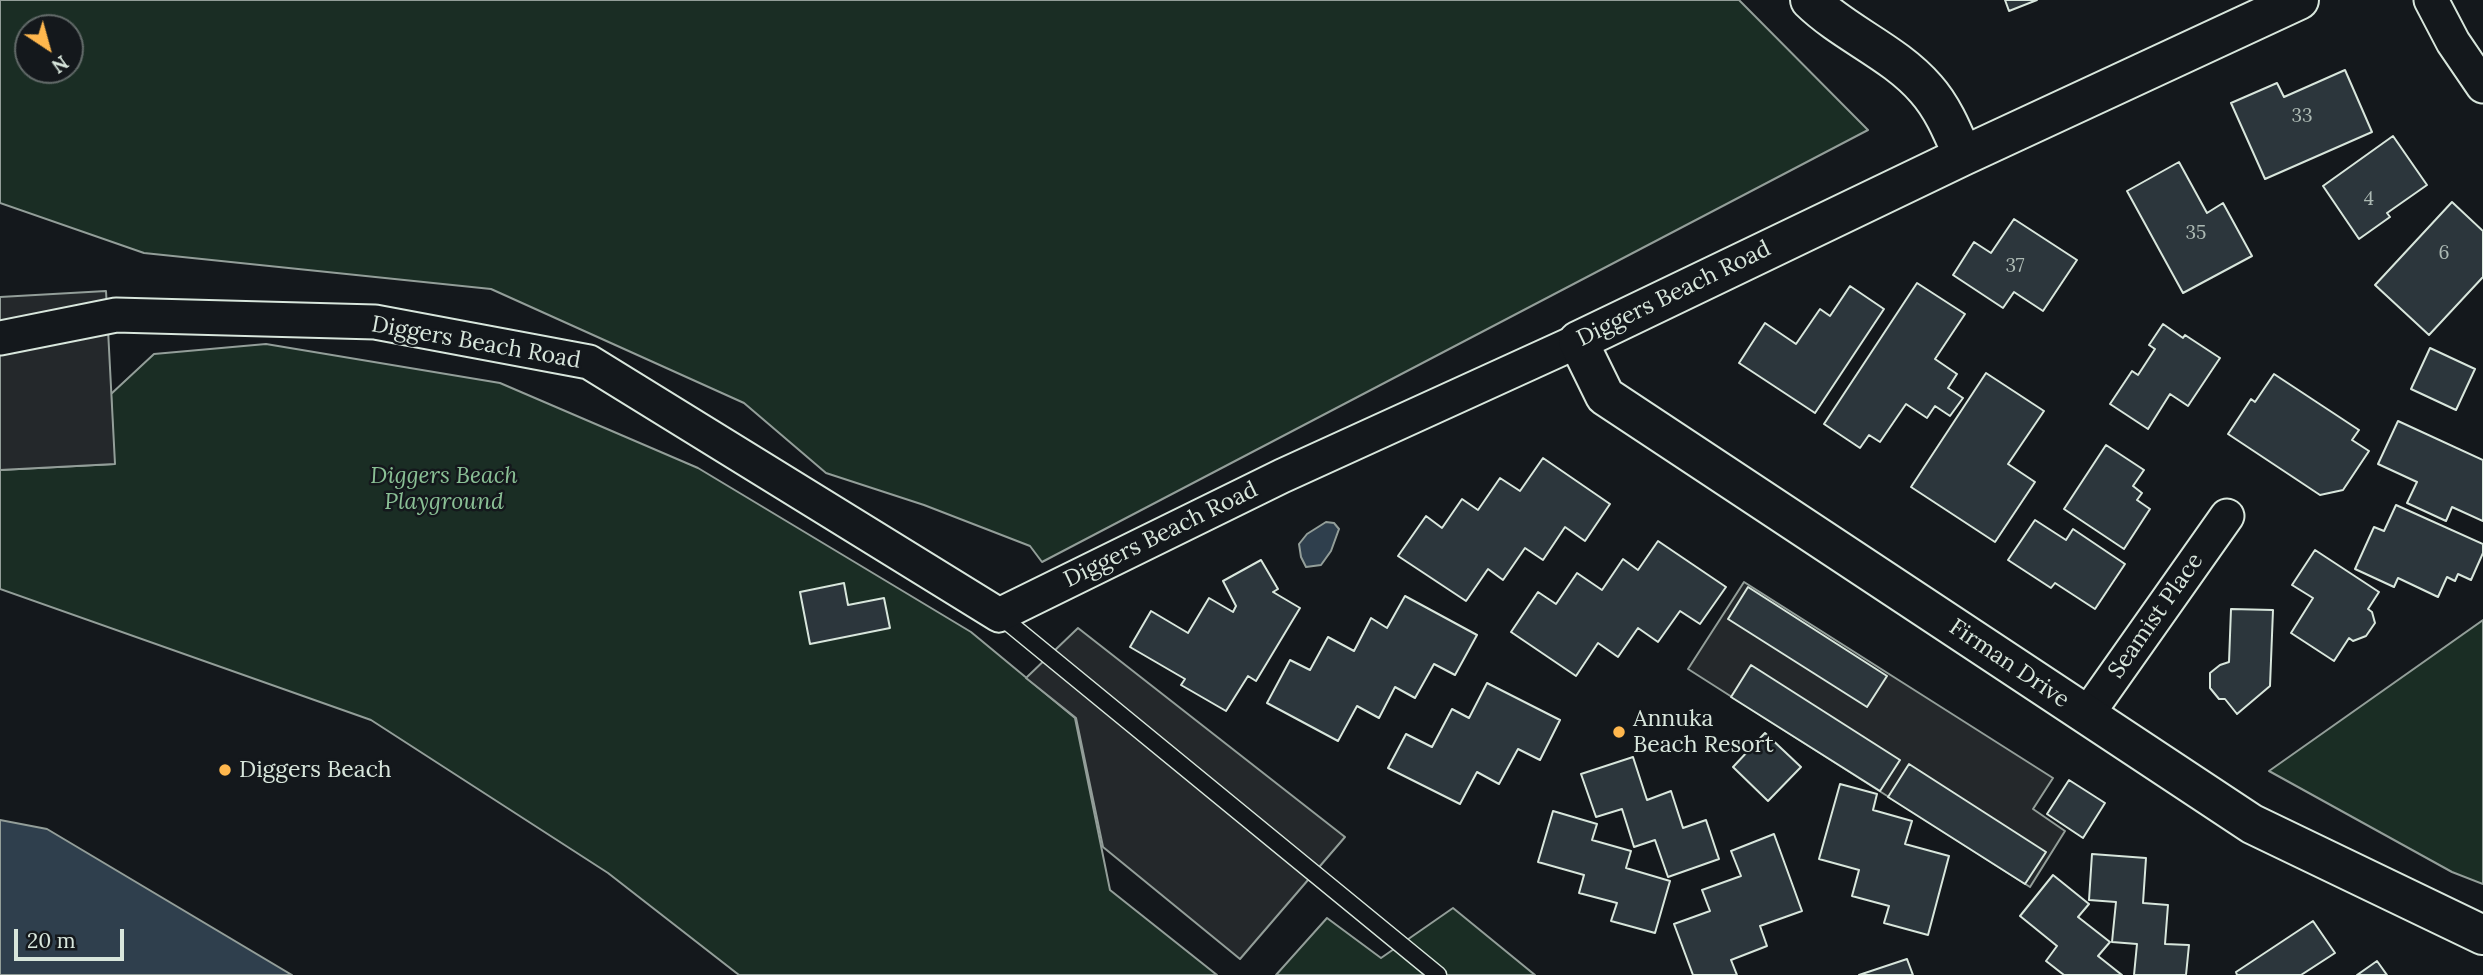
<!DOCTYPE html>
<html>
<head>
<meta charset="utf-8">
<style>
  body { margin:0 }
  #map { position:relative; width:2483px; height:975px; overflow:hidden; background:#14181c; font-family:Lora,serif }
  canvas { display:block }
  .north { position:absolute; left:14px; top:14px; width:70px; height:70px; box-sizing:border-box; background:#14181c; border:2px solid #626a69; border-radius:50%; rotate:144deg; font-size:19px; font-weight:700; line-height:28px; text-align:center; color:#d8e6dc }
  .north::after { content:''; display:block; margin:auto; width:24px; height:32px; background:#ffb74d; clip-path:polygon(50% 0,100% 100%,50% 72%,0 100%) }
  .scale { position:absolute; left:14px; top:929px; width:110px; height:32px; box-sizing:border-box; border:4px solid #d8e6dc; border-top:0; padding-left:9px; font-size:21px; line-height:24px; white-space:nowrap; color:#d8e6dc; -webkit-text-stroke:5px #14181c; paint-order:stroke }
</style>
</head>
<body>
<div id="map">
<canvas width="2483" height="975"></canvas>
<div class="north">N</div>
<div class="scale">20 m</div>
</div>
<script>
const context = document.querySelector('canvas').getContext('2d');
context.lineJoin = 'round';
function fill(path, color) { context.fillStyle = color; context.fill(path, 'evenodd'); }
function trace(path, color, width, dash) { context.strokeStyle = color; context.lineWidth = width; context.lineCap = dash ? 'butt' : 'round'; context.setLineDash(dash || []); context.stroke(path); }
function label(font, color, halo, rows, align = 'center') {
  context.font = font + ' Lora,serif'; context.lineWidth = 5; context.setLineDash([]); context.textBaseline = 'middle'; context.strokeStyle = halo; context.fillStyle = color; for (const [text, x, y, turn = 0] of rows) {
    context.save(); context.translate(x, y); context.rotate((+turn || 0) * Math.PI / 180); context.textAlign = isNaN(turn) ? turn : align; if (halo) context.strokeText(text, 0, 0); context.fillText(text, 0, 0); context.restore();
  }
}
const green = new Path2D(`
  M 0,0 L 1739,0 L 1868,130 L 1042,562 L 1030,546 L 924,505 L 826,473 L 744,403 L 491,289 L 144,253 L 0,203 ZM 28,28 L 70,28 L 70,70 L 28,70 Z
  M 266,344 L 500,383 L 698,468 L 971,632 L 1075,718 L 1110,890 L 1217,975 L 739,975 L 608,873 L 371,720 L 0,589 L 0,470 L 114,464 L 111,394 L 154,354 Z
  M 2483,620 L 2483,884 L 2452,872 L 2269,771 Z
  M 1453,908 L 1535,975 L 1276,975 L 1327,918 L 1381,958 Z`);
fill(green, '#1a2d24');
trace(green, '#939e99', 2);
const parking = new Path2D(`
  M 106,291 L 115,464 L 0,470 L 0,297 Z
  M 1744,582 L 2053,778 L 2033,809 L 2065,831 L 2030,887 L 1688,669 Z
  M 1078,628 L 1345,837 L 1240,959 L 1103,847 L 1076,718 L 1026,678 Z`);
fill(parking, '#24282b');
trace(parking, '#939e99', 2);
const water = new Path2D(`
  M 1326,522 L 1334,523 L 1339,529 L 1331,551 L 1321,565 L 1306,567 L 1301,557 L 1299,544 L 1307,534 Z
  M 0,820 L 47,829 L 292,975 L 0,975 Z`);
fill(water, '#2f3f4d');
trace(water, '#939e99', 2);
const building = new Path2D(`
  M 2005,0 L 2037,0 L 2009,11 Z
  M 2345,70 L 2372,132 L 2265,179 L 2231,103 L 2277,83 L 2284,97 Z
  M 2393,136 L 2427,185 L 2387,213 L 2390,217 L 2359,239 L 2323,186 Z
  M 2179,162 L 2207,213 L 2223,203 L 2252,256 L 2183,293 L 2127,191 Z
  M 2452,202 L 2483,231 L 2483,277 L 2429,335 L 2375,285 Z
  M 2014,219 L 2077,260 L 2043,311 L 2014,292 L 2003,308 L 1953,275 L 1974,242 L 1991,253 Z
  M 1917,283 L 1965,314 L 1935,359 L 1957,374 L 1948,388 L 1963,398 L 1950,416 L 1935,406 L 1927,418 L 1906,404 L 1880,442 L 1869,435 L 1860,448 L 1824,424 Z
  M 1850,286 L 1884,309 L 1815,413 L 1739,363 L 1765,323 L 1796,344 L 1820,309 L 1830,316 Z
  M 2163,324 L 2183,338 L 2185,335 L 2220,358 L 2188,406 L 2170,394 L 2148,429 L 2110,404 L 2132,371 L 2138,375 L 2155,349 L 2149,345 Z
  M 2430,348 L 2475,369 L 2456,410 L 2411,389 Z
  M 1986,373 L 2044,411 L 2008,464 L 2035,482 L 1995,542 L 1911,487 Z
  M 2274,374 L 2359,430 L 2352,440 L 2369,451 L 2343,490 L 2320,495 L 2228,434 L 2251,399 L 2255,402 Z
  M 2398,421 L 2483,460 L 2483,521 L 2452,507 L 2446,521 L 2407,503 L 2417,482 L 2378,464 Z
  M 2106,445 L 2144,470 L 2133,486 L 2142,493 L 2137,500 L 2150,509 L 2124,549 L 2064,509 Z
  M 1543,458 L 1610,504 L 1585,541 L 1565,527 L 1543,560 L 1525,548 L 1503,580 L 1488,569 L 1466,601 L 1398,556 L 1426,516 L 1442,528 L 1462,499 L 1478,510 L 1500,478 L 1520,491 Z
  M 2396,505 L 2483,544 L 2483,553 L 2471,580 L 2458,574 L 2455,581 L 2447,577 L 2438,597 L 2398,578 L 2394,587 L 2355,569 L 2374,527 L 2384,531 Z
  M 2035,520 L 2066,540 L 2073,529 L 2125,564 L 2095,609 L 2055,583 L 2051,588 L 2008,560 Z
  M 1658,541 L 1726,587 L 1700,624 L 1680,611 L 1658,642 L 1638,628 L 1618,657 L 1598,643 L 1576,676 L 1511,632 L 1538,592 L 1556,604 L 1577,573 L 1602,590 L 1623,559 L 1638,570 Z
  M 2315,550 L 2379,592 L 2368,609 L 2372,612 L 2375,623 L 2366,636 L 2353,641 L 2349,638 L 2334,661 L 2291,633 L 2313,598 L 2292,585 Z
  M 1261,560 L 1278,589 L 1273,592 L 1300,608 L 1256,681 L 1248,676 L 1226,711 L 1181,685 L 1185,679 L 1130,647 L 1151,611 L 1188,633 L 1209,598 L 1233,612 L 1236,606 L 1223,581 Z
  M 844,583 L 848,605 L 884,598 L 890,628 L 810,644 L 800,592 Z
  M 1748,587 L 1887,676 L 1867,707 L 1728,619 Z
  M 1405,596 L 1477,635 L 1455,675 L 1434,664 L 1415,698 L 1395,687 L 1379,718 L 1357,706 L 1338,741 L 1267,703 L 1290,660 L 1310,670 L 1328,637 L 1354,651 L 1371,618 L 1387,628 Z
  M 2231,609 L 2273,610 L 2270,686 L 2237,714 L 2225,699 L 2219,699 L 2210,688 L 2210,673 L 2220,665 L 2229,662 Z
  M 1751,665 L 1900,760 L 1880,791 L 1731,697 Z
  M 1487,683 L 1560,720 L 1540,760 L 1518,749 L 1499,784 L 1477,772 L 1460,804 L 1388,768 L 1406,734 L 1432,747 L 1452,709 L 1469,718 Z
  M 1765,733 L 1801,767 L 1768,801 L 1733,767 Z
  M 1633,757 L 1647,800 L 1671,791 L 1683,828 L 1706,820 L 1719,859 L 1668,877 L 1655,840 L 1634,847 L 1622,809 L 1596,817 L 1581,774 Z
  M 1909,764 L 2046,852 L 2025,884 L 1888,797 Z
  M 2069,780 L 2105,803 L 2083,838 L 2047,814 Z
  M 1840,784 L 1877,794 L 1873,810 L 1912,821 L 1905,844 L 1949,856 L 1928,935 L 1884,923 L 1889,906 L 1852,896 L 1859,870 L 1819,859 Z
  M 1553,811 L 1597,824 L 1592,840 L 1631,851 L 1626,868 L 1670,881 L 1655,933 L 1611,921 L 1617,903 L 1579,893 L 1584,875 L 1538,862 Z
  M 1774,834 L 1802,911 L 1760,926 L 1767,946 L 1731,960 L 1737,975 L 1693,975 L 1674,924 L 1710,911 L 1702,890 L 1741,876 L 1731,851 Z
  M 2092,854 L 2146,858 L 2143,903 L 2168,905 L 2165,944 L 2189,945 L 2186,975 L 2134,975 L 2137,944 L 2112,942 L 2116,902 L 2089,900 Z
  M 2053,875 L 2089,904 L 2078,917 L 2110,942 L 2098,956 L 2122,975 L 2064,975 L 2046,961 L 2057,946 L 2020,916 Z
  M 2313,921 L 2335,953 L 2301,975 L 2237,975 L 2236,972 Z
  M 1907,959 L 1913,975 L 1859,975 Z
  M 2377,961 L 2387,975 L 2357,975 Z`);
fill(building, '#2c363c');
trace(building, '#d8e6dc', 2);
const service = new Path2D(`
  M 999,615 L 1438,975`);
const minor = new Path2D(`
  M 2431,0 L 2453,42 L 2483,86
  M 0,338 L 116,315 L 375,322 L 589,362 L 999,615 L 1282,476 L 1578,341
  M 2086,716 L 2227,516`);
const tertiary = new Path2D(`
  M 1810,0 C 1845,34 1894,52 1926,89 C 1943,108 1953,133 1963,156
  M 2299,0 L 1963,156 L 1578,341 L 1605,396 L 2252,824 L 2483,935`);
trace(service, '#d8e6dc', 19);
trace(minor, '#d8e6dc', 37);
trace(tertiary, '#d8e6dc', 42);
trace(service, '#14181c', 16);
trace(minor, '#14181c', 33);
trace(tertiary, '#14181c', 38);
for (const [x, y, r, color] of [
  [1619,732,7,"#ffb74d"],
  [225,770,7,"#ffb74d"]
]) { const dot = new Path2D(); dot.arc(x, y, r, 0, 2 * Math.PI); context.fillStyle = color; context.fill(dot); trace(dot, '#14181c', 2.5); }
label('19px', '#adbab4', null, [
  ["33",2302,117],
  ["4",2369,200],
  ["35",2196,234],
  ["6",2444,254],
  ["37",2015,267]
]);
label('23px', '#d8e6dc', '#14181c', [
  ["Diggers Beach Road",1674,294,-26],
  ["Diggers Beach Road",476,343,10],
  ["Diggers Beach Road",1161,535,-26],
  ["Seamist Place",2156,616,-55],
  ["Firman Drive",2009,664,34]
]);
label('italic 23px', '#8ac095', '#14181c', [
  ["Diggers Beach",444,476],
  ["Playground",444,502]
]);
label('23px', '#d8e6dc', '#14181c', [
  ["Annuka",1633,719],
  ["Beach Resort",1633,745],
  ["Diggers Beach",239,770]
], 'left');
</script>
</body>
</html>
